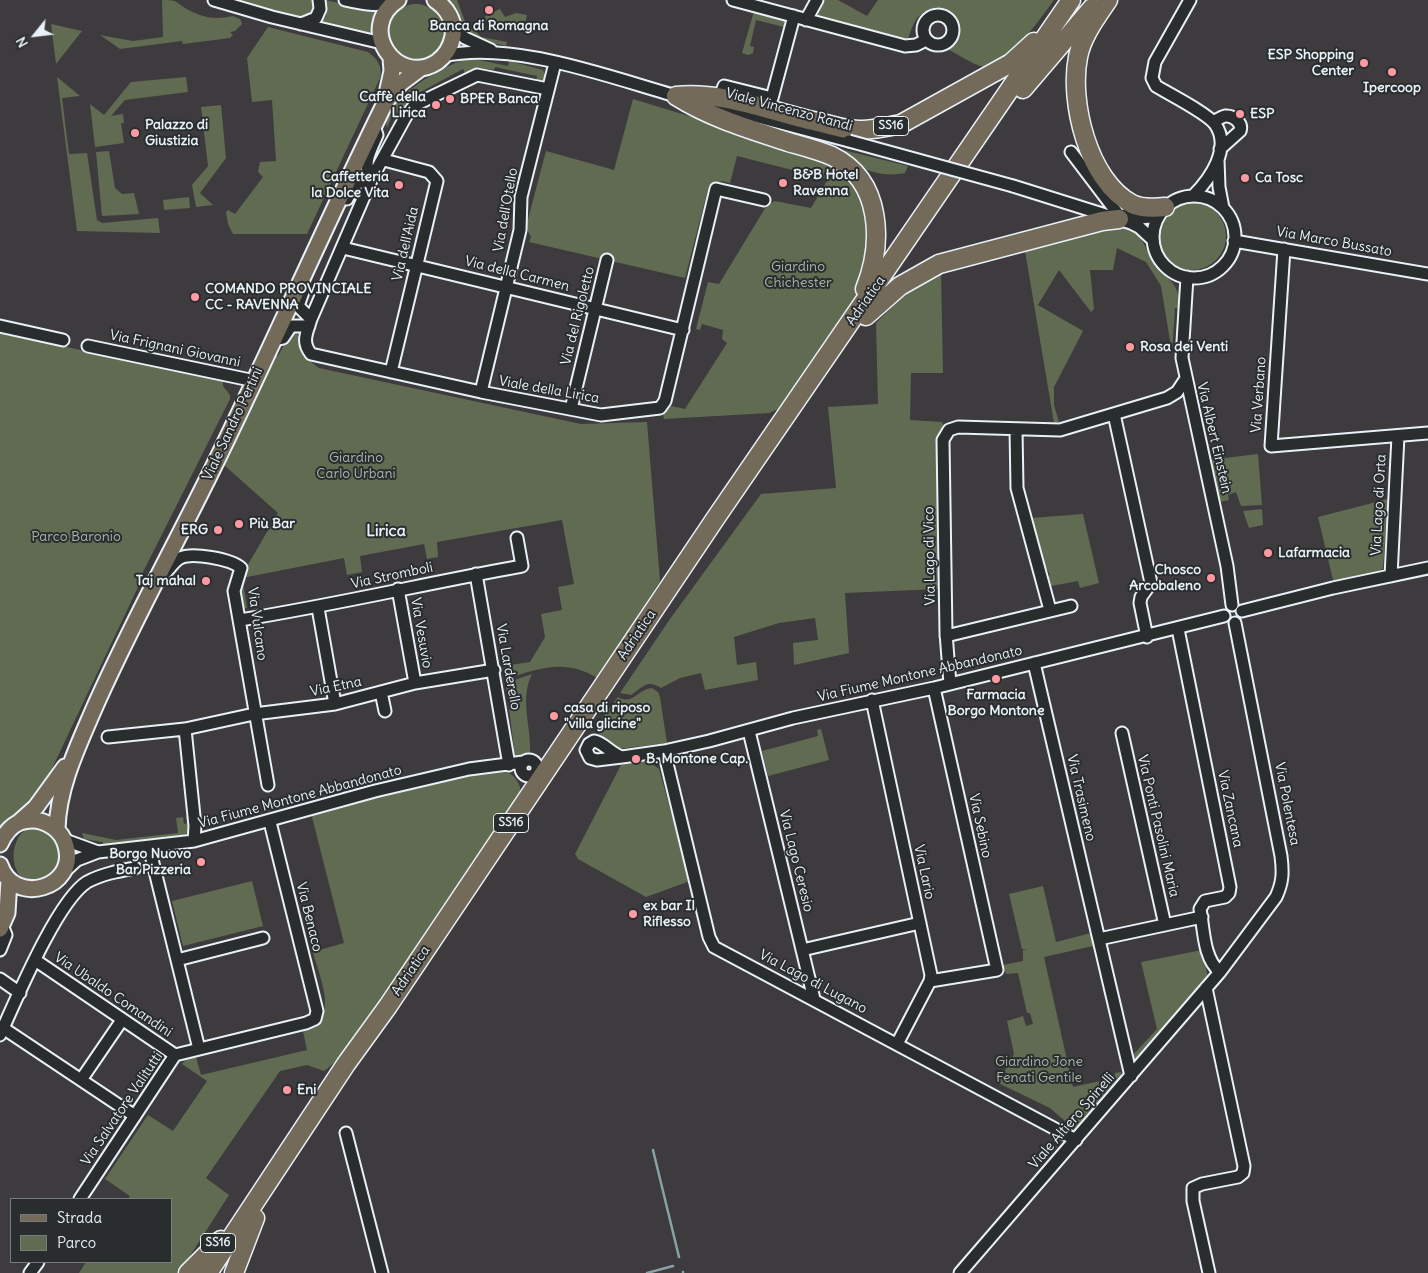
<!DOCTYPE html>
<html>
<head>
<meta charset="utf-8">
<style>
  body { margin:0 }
  #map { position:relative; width:1428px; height:1273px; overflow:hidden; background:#3e3b3e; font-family:Delius,sans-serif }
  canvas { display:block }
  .legend { position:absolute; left:10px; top:1198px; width:162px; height:65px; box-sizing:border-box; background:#2a2d2e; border:1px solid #767b7f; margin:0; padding:6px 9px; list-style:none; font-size:15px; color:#e8f1f8 }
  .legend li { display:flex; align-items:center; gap:10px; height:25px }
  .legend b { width:25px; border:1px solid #767b7f }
  .north { position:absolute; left:10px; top:10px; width:50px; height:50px; -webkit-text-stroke:4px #2a2d2e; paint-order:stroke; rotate:241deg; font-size:14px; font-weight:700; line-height:20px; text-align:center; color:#e8f1f8 }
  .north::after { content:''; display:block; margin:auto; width:18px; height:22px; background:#e8f1f8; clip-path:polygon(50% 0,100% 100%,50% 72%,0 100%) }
</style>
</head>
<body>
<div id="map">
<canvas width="1428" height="1273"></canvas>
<ul class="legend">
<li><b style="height:6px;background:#746a5a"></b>Strada</li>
<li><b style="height:14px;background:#606b52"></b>Parco</li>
</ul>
<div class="north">N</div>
</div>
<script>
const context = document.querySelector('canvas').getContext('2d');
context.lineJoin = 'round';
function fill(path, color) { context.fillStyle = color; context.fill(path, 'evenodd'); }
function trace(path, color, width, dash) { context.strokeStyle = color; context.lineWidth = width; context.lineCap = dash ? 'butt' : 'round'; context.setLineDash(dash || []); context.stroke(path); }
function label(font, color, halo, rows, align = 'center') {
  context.font = font + ' Delius,sans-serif'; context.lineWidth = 4; context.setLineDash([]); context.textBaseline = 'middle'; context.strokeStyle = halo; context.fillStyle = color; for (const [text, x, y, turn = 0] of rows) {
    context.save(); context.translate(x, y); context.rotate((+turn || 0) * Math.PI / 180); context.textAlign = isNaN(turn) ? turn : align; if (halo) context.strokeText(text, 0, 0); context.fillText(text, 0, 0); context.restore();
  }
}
fill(new Path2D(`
  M 162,0 C 180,0 174,2 187,9 C 203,18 216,20 233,16 L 240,19 L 242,24 L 235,31 L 230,32 L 233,35 L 230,38 L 183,44 L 182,41 L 120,49 L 100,35 L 133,41 L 163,37 Z
  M 237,0 L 314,0 L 315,13 L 301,19 Z
  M 325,0 L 364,8 L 383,9 L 376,35 L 320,23 L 326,16 Z
  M 450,0 L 457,0 L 468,29 L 473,28 L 481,37 L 507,42 L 506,46 C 485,41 466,40 456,19 C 452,12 449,7 450,0 Z
  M 825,0 L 838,0 L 867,16 L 878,0 L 1054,0 C 1043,15 1004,72 983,67 C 972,64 959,55 949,50 L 956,37 L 956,24 L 946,12 L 937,7 C 915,13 914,22 907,42 L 811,18 Z
  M388 32a28 28 0 1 1 56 0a28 28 0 1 1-56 0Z
  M 500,9 L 505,17 L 516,13 L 527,15 L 523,32 L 488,25 L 485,16 Z
  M 754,11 L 786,19 L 784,27 L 756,20 L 750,46 L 754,47 L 753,53 L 748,55 L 742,53 Z
  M 51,24 L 82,31 L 56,64 Z
  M 268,27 L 368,52 C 377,58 383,67 380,78 L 307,234 L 233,234 L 228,224 L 226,212 L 228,210 L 235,214 L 263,177 L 258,172 L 260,162 L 276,161 L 272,100 L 252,102 L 247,58 Z
  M 463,60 L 479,60 L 508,66 L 509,61 L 543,70 L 546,77 L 543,82 L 536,83 L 537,76 L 495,67 L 494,70 L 480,68 L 480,71 L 466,75 L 463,69 L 415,95 L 417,99 L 404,109 L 400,108 L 394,119 L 391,118 L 387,128 C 382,99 441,68 463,60 Z
  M 57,77 L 80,96 L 62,98 L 69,154 L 87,153 L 97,220 L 102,223 L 158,218 L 160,233 L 77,231 Z
  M 186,77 L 188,92 L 125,100 L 111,116 L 123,114 L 124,123 L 121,123 L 124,143 L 95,147 L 90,104 L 104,115 L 131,82 Z
  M 633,99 L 830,159 L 863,193 L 873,241 L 858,297 L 783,407 L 769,413 L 664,419 L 663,414 L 671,406 L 685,409 L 727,343 L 722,339 L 723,330 L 702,324 L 700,330 L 696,329 L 708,282 L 719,284 L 767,205 L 775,201 L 811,208 L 828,179 L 737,156 L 730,183 L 722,181 L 709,185 L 685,278 L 529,242 L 531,237 L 526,227 L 546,151 L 614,170 Z
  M 221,105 L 226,158 L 200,193 L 213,205 L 196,207 L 192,185 L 208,166 L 201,107 Z
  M 819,144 L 908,166 L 905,173 C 871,180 848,160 819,144 Z
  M 109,151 L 115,188 L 122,194 L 134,193 L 139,214 L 102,216 L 96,152 Z
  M 189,197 L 190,208 L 164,210 L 163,200 Z
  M1158 236a34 34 0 1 1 68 0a34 34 0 1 1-68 0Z
  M 1120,226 C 1146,233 1142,247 1156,265 C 1169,282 1180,282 1179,308 L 1175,308 L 1172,353 L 1161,286 L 1146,262 L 1117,248 L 1113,270 L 1090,270 L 1094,309 L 1091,312 L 1059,270 L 1038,305 L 1083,331 L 1054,387 L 1054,405 L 1059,422 L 1054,423 L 1024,245 Z
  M 941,270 L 943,373 L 911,373 L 910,420 L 942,422 L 944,427 L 937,437 L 938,589 L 845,593 L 849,653 L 794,665 L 793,643 L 818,640 L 815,618 L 779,623 L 734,637 L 737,665 L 756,662 L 758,680 L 705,690 L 701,673 L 680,678 L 661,688 C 647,679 643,687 631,695 L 620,693 L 670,619 L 761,494 L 836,488 L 828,407 L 878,404 L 876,323 L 917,282 Z
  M 291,332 L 297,332 L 302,355 L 319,368 L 581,424 L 647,422 L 660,581 L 599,679 C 566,658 540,668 506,679 L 504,666 L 530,662 L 545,637 L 541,614 L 562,610 L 558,587 L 574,584 L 562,520 L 437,542 L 438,557 L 427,559 L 424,544 L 360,556 L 362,572 L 347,575 L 344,558 L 242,578 L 247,608 L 240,609 L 238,589 L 242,575 L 278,513 L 224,465 L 275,354 L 278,356 Z
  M 0,333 L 223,380 L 223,386 L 230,395 L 230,399 L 138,582 L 139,585 L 47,779 L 28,803 L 0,826 Z
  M 1258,454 L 1262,505 L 1241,506 L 1236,492 L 1228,495 L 1229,500 L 1219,502 L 1216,480 L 1214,480 L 1209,460 Z
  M 1388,499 L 1383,568 L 1376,574 L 1334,584 L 1318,517 Z
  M 1262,509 L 1263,525 L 1249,528 L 1243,511 Z
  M 1083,514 L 1099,583 L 1080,588 L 1078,581 L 1051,586 L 1048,577 L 1050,575 L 1045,565 L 1032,518 Z
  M 532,674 C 519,700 532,728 530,755 L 515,757 L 506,683 Z
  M 652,688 L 658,692 L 660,697 L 667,743 L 618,749 L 596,731 L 595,728 L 618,697 C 633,706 637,689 652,688 Z
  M 821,729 L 829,760 L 768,776 L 762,751 L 818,736 L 817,730 Z
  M 646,759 L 659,769 L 690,881 L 646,897 L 578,859 L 575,854 L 621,765 Z
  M 501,770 C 515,774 521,782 521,797 L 383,1004 C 355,1023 350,1054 324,1071 L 307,1065 L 280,1071 L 206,1178 L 229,1195 L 179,1273 L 79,1273 L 86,1262 L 171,1262 L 171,1199 L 128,1199 L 130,1196 L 105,1179 L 148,1115 L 173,1131 L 207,1081 L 182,1064 L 186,1059 L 196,1057 L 201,1075 L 307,1050 L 303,1031 C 341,1020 320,980 313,952 L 344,943 L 311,813 L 429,781 Z
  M 190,816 L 188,818 L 188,821 L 191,821 L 190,829 L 184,836 L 103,845 L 103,842 L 84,839 L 82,833 L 116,840 L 178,833 L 176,818 L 183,817 L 184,824 L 187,823 L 186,817 Z
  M 32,826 L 42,827 L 58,838 L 61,866 C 58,870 53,878 48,880 C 13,899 0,839 32,826 Z
  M 252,881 L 263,926 L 183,946 L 172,901 Z
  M 1043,886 L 1056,942 L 1091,933 L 1093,946 L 1044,957 L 1073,1087 L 1114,1078 L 1115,1073 L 1121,1072 L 1121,1077 C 1118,1081 1114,1085 1110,1088 C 1096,1100 1091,1122 1073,1128 L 1050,1108 L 998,1083 L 1014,1054 L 1007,1021 L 1023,1016 L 1026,1026 L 1033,1024 L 1030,1013 L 1027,1013 L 1018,973 L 1006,974 L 1003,965 L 1023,961 L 1023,950 L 1027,949 L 1022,949 L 1009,894 Z
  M 1202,950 L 1208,978 L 1135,1060 L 1132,1056 L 1157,1029 L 1141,962 Z`), '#606b52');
trace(new Path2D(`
  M 653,1150 L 679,1257
  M 683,1272 L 683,1273
  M 647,1273 L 673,1266`), '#8aa1a5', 2.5);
const minor = new Path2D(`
  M 214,0 L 272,17 L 382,43
  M 345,0 C 363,4 377,7 395,2
  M 733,0 L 905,46 L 916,45 L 926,40
  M 1190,0 L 1155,62 L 1152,78 L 1156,86 C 1169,94 1207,113 1215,124 C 1232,148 1210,179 1193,196
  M923 30a15 15 0 1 1 30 0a15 15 0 1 1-30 0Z
  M 806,20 L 817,0
  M 301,24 L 316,18 L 320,9 L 319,0
  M 453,28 L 465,38 L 491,50
  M 443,56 C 514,40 614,79 683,98
  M 548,89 L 477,75 L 415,105 L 406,116 L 372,178 L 311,319 C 307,333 301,341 311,354 L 481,392 L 601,415 L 660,408 L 665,401 L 716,189 L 764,200
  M 720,97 L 724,86 L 772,98 L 794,16
  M 701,102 L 849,141
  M 1213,122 C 1217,120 1221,117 1225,116 C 1233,115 1243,123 1240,131 L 1220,149
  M 1071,152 L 1118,214
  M 384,160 L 429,172 L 437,181 L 391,372
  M 1218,160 L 1219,187 L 1223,208
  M 372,178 C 361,164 371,150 377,135 L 375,129
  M 1013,186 L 1131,223 L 1139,227 L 1153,240
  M1153 237a41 41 0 1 1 82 0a41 41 0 1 1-82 0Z
  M 347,199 L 354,185 L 362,181 L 370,183
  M 1124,215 L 1140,218 L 1159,216
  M 1234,241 L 1428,274
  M 343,248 L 683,330
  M 1284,249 L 1271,446 L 1428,433
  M 1187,277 L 1182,358 L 1227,566 L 1232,605
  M 303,292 L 298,306 L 311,319
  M 0,326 L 63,340
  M 272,340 L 283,338 L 291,326 L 309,326
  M 88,346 L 255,381
  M 481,392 L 520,230 L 521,197 L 555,63
  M 571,409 L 607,260
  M 1114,414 L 1151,583 L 1141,597 L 1140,603 L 1147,637
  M 1016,429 L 1017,488 L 1050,610
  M 476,574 L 509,765
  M 163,575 C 169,570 173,562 180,558 C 192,552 231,559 241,568 L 234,591 L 268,785
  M 1391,576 L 1398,436
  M 398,589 L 415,683
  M 318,608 L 335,704
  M 1242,611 L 1333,588 L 1428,568
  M 240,620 C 334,605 428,583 522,566 L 517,538
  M 1178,629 L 1230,887 L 1229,893 L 1225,897 L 1205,901 L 1200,909 C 1204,929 1203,958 1220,972
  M 946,636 L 1071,606
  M 1034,663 L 1131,1076
  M 950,684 L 946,633 L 943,440 L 949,430 L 958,427 L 1060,430 L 1167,398 L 1177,392 L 1185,380
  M 381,692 L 385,711
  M 872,700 L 931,975 L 930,981 L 897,1044
  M 185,729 L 195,826 L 194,841
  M 749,731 L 814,999
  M 1122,733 L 1165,925
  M 108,737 L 185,729 L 254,714 L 335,704 L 415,683 L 494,670
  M 594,741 C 603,742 611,754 622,757 L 597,760 L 590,758 L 586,750 L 589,744 Z
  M 664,751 L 709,937 L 714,947 L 1076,1140
  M 622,757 L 664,751 L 709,741 L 793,718 L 934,688 L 1224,616
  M521 768a8 8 0 1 1 16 0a8 8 0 1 1-16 0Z
  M 65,840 L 98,852
  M 149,847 L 199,1049
  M 64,872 L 77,860 L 98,852 L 194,841 L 375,791 L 469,769 L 523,762
  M 1099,939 L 1202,917
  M 0,950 L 6,935 L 2,925
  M 802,950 L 920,923
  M 35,960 L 175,1055
  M 177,960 L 263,938
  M 0,979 L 20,993
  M 930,981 L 997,970 L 934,688
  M 1206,988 L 1244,1166 L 1243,1173 L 1238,1177 L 1202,1184 L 1193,1188 L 1193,1201 L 1209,1273
  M 3,1028 L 135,1116
  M 0,1035 C 16,1000 57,901 87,882 C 102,874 118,871 135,868
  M 81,1080 L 122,1020
  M 346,1133 L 382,1273
  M 80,1199 L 175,1055 L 306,1023 L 315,1019 L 317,1011 L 270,822
  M 30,1273 L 38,1262
  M 960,1273 L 1220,972 L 1276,897 C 1283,882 1283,872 1281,856 L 1235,623`);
const major = new Path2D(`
  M 398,0 C 356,27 396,88 437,62 C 445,56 451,47 453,36 C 455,21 447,8 435,0
  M 386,98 L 392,71 L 391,58
  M 18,823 L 36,807 L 65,767
  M 57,829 C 58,788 77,748 93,711 C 128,631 170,555 209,476 C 270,352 325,225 386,101 L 401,83 L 421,68
  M 0,844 C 4,835 10,826 20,822 C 32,818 43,820 53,827 C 60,832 64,838 66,846 C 78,888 14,907 0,865
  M 0,929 L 7,913 L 9,880`);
const highway = new Path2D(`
  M 1108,0 C 1096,18 1082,36 1078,57 C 1069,101 1088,181 1132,204 C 1142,209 1155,208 1165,207
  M 1023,89 L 1092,8
  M 676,96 C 726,91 773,113 822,123 C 833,126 847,130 859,130 C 873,130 887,127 901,124 L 1011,63 L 1034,42
  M 676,96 C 711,118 749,129 788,142 C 802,146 818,150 832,156 C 883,181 883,244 865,289
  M 866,316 L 900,286 L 939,264 L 1102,221 L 1119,219
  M 188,1273 L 221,1240
  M 208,1273 L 346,1064 L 388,1006 L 715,519 L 1071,0
  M 234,1273 L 255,1218`);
trace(minor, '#e8f1f8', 15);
trace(major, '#e8f1f8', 19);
trace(highway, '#e8f1f8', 21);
trace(minor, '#2a2d2e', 11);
trace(major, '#746a5a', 15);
trace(highway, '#746a5a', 18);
const minorBridge = new Path2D(`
  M 849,141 L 1013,186`);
trace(minorBridge, '#e8f1f8', 15, []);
trace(minorBridge, '#2a2d2e', 11);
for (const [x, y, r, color] of [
  [489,10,5,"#ff9aa2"],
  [1364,63,5,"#ff9aa2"],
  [1392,72,5,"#ff9aa2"],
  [450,99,5,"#ff9aa2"],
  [436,105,5,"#ff9aa2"],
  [1240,114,5,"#ff9aa2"],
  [135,133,5,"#ff9aa2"],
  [1245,178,5,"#ff9aa2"],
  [783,183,5,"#ff9aa2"],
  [399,185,5,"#ff9aa2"],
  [195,297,5,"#ff9aa2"],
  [1130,347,5,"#ff9aa2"],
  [239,524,5,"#ff9aa2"],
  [218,530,5,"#ff9aa2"],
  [1268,553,5,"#ff9aa2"],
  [1211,578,5,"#ff9aa2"],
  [206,581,5,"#ff9aa2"],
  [996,679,5,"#ff9aa2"],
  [554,716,5,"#ff9aa2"],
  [636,759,5,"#ff9aa2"],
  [201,862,5,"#ff9aa2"],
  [633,914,5,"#ff9aa2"],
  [287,1090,5,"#ff9aa2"]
]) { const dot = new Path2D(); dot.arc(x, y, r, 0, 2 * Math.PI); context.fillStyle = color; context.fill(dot); trace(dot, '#2a2d2e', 2); }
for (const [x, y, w] of [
  [891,126,35],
  [511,823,35],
  [218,1243,35]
]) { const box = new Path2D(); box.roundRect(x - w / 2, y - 9.5, w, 19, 4); context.fillStyle = '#2a2d2e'; context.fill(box); trace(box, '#e8f1f8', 1); }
label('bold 12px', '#e8f1f8', null, [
  ["SS16",891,126],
  ["SS16",511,823],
  ["SS16",218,1243]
]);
label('bold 14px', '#e8f1f8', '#2a2d2e', [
  ["Banca di Romagna",489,26,"center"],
  ["ESP Shopping",1354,55,"right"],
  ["Center",1354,71,"right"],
  ["Ipercoop",1392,88,"center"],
  ["Caffè della",426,97,"right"],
  ["Lirica",426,113,"right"],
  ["BPER Banca",460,99],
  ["ESP",1250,114],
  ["Palazzo di",145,125],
  ["Giustizia",145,141],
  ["B&B Hotel",793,175],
  ["Ravenna",793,191],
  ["Caffetteria",389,177,"right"],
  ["la Dolce Vita",389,193,"right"],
  ["Ca Tosc",1255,178],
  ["COMANDO PROVINCIALE",205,289],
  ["CC - RAVENNA",205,305],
  ["Rosa dei Venti",1140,347],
  ["Più Bar",249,524],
  ["ERG",208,530,"right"],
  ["Lafarmacia",1278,553],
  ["Chosco",1201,570,"right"],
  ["Arcobaleno",1201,586,"right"],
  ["Taj mahal",196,581,"right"],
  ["Farmacia",996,695,"center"],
  ["Borgo Montone",996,711,"center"],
  ["casa di riposo",564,708],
  ["\"villa glicine\"",564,724],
  ["B. Montone Cap.",646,759],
  ["Borgo Nuovo",191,854,"right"],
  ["Bar Pizzeria",191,870,"right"],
  ["ex bar Il",643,906],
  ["Riflesso",643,922],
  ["Eni",297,1090]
], 'left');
label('14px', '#e8f1f8', '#2a2d2e', [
  ["Viale Vincenzo Randi",789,110,15],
  ["Via dell'Otello",506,210,-80],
  ["Via Marco Bussato",1334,242,10],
  ["Via dell'Aida",406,244,-77],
  ["Via della Carmen",517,274,14],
  ["Adriatica",866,301,-55],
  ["Via del Rigoletto",578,316,-76],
  ["Via Frignani Giovanni",175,349,12],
  ["Viale della Lirica",549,390,10],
  ["Via Verbano",1259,395,-86],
  ["Viale Sandro Pertini",233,424,-65],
  ["Via Albert Einstein",1214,438,77],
  ["Via Lago di Orta",1379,505,-87],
  ["Via Lago di Vico",930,556,-91],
  ["Via Stromboli",392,576,-12],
  ["Via Vulcano",257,624,82],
  ["Via Vesuvio",421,633,80],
  ["Adriatica",637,635,-56],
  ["Via Larderello",508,667,80],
  ["Via Fiume Montone Abbandonato",920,674,-13],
  ["Via Etna",336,687,-12],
  ["Via Fiume Montone Abbandonato",300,797,-15],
  ["Via Trasimeno",1081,798,77],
  ["Via Polentesa",1287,804,79],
  ["Via Zancana",1230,809,78],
  ["Via Sebino",980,826,78],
  ["Via Ponti Pasolini Maria",1158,826,77],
  ["Via Lago Ceresio",796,861,76],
  ["Via Lario",924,872,78],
  ["Via Benaco",309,917,76],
  ["Adriatica",411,971,-56],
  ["Via Lago di Lugano",813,982,28],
  ["Via Ubaldo Comandini",113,995,34],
  ["Via Salvatore Valitutti",122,1109,-56],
  ["Viale Altiero Spinelli",1072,1121,-49]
]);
label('14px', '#abb5ad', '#2a2d2e', [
  ["Giardino",798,267],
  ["Chichester",798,283],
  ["Giardino",356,458],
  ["Carlo Urbani",356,474],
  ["Parco Baronio",76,537],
  ["Giardino Jone",1039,1062],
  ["Fenati Gentile",1039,1078]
]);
label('bold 16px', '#e8f1f8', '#2a2d2e', [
  ["Lirica",386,531]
]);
</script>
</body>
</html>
